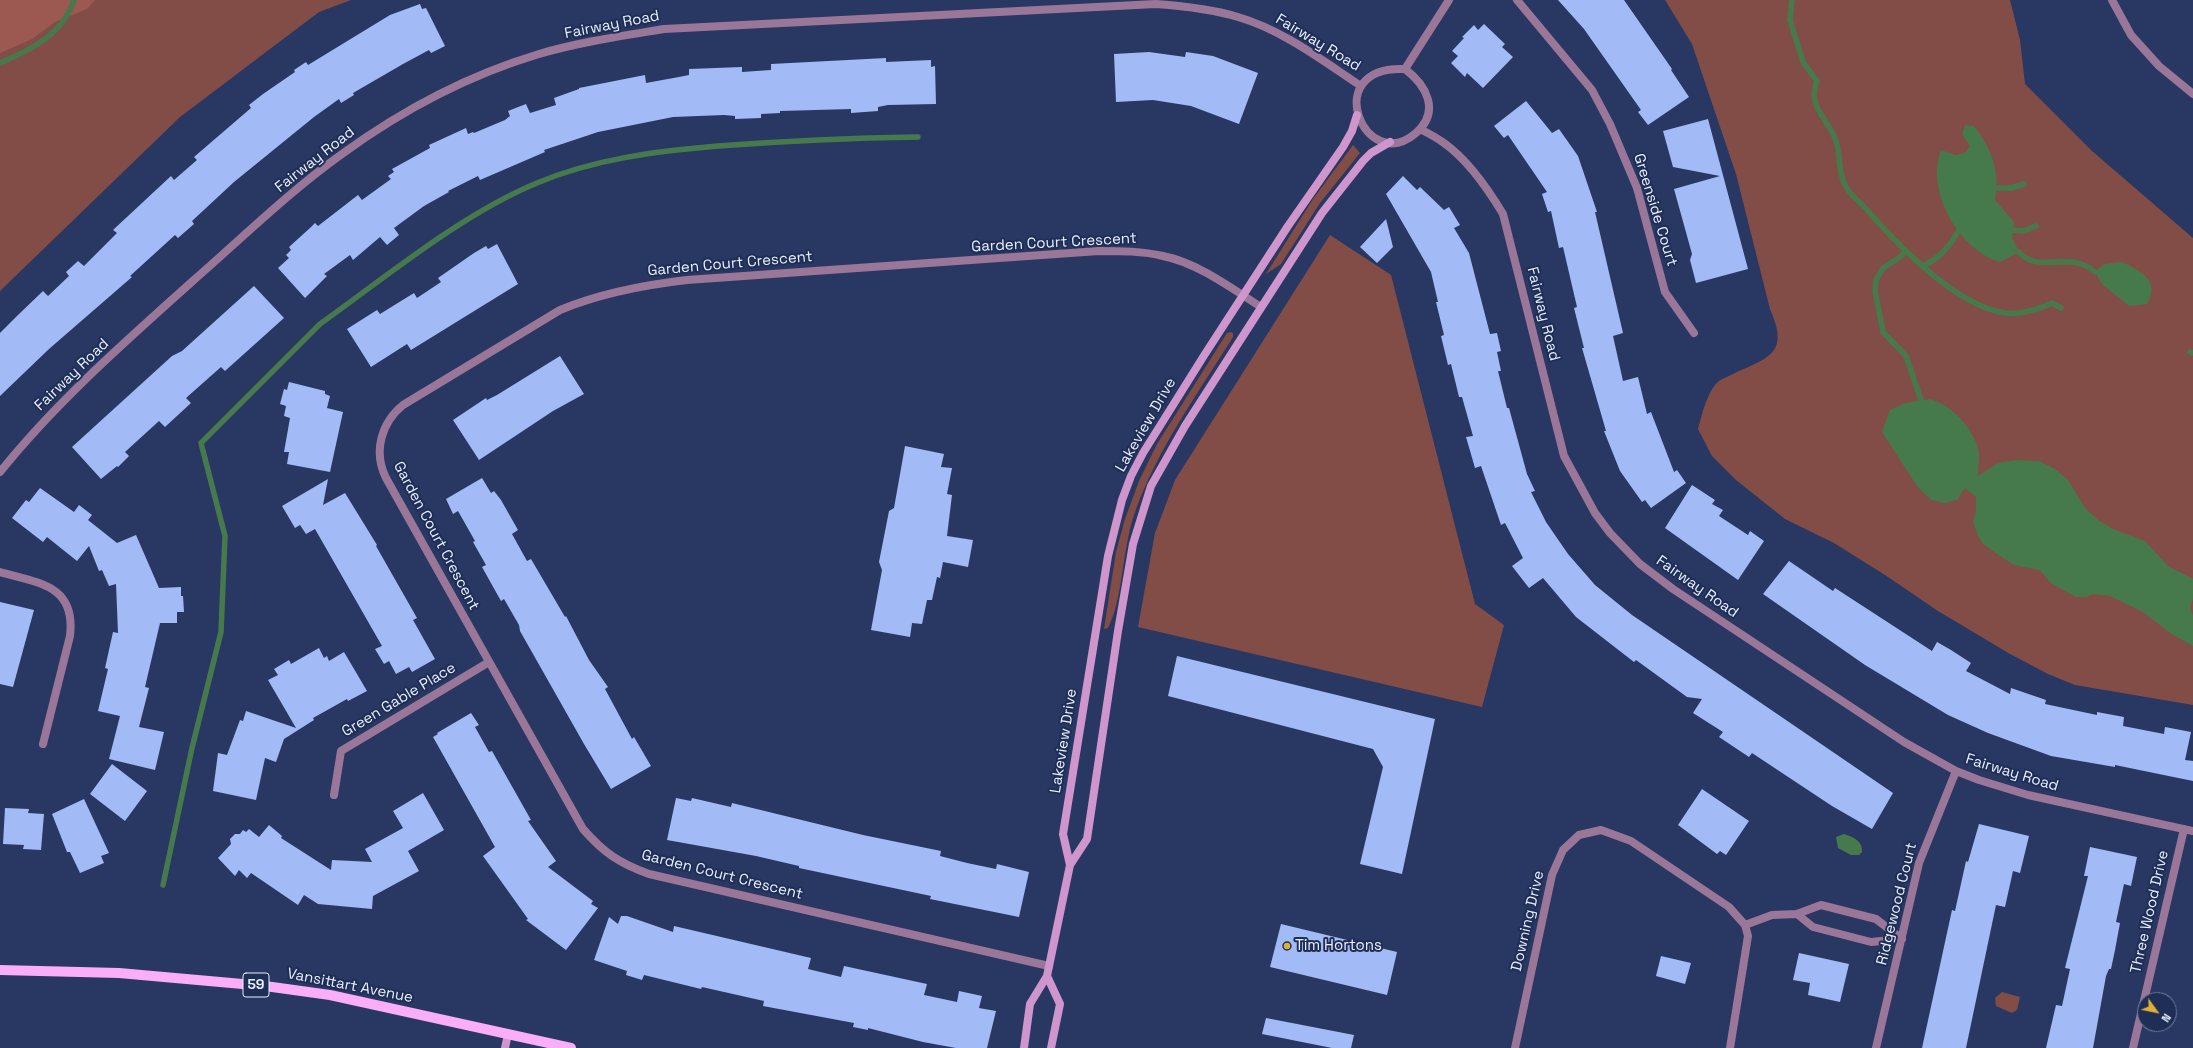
<!DOCTYPE html>
<html>
<head>
<meta charset="utf-8">
<style>
  body { margin:0 }
  #map { position:relative; width:2193px; height:1048px; overflow:hidden; background:#293862; font-family:"Space Grotesk",sans-serif }
  canvas { display:block }
  .north { position:absolute; left:2137px; top:992px; width:40px; height:40px; box-sizing:border-box; background:#1f2e56; border:1px solid #6f7b9a; border-radius:50%; rotate:123deg; font-size:11px; font-weight:700; line-height:16px; text-align:center; color:#e8efff }
  .north::after { content:''; display:block; margin:auto; width:14px; height:18px; background:#dfb034; clip-path:polygon(50% 0,100% 100%,50% 72%,0 100%) }
</style>
</head>
<body>
<div id="map">
<canvas width="2193" height="1048"></canvas>
<div class="north">N</div>
</div>
<script>
const context = document.querySelector('canvas').getContext('2d');
context.lineJoin = 'round';
function fill(path, color) { context.fillStyle = color; context.fill(path, 'evenodd'); }
function trace(path, color, width, dash) { context.strokeStyle = color; context.lineWidth = width; context.lineCap = dash ? 'butt' : 'round'; context.setLineDash(dash || []); context.stroke(path); }
function label(font, color, halo, rows, align = 'center') {
  context.font = font + ' "Space Grotesk",sans-serif'; context.lineWidth = 4; context.setLineDash([]); context.textBaseline = 'middle'; context.strokeStyle = halo; context.fillStyle = color; for (const [text, x, y, turn = 0] of rows) {
    context.save(); context.translate(x, y); context.rotate((+turn || 0) * Math.PI / 180); context.textAlign = isNaN(turn) ? turn : align; if (halo) context.strokeText(text, 0, 0); context.fillText(text, 0, 0); context.restore();
  }
}
fill(new Path2D(`
  M 0,0 L 351,0 L 319,12 L 180,117 L 0,291 Z
  M 1665,0 L 2010,0 L 2020,40 L 2025,84 L 2092,151 L 2193,238 L 2193,705 L 2075,685 L 2048,674 L 2010,654 L 1938,611 L 1885,575 L 1834,543 L 1785,519 L 1736,480 L 1712,456 L 1698,429 C 1702,415 1707,391 1719,381 C 1723,378 1730,376 1735,373 C 1771,357 1789,352 1770,309 L 1736,174 L 1692,44 Z
  M 1353,145 L 1360,153 L 1320,203 L 1281,264 L 1266,274 L 1313,199 Z
  M 1330,235 L 1391,275 L 1475,604 L 1504,625 L 1482,707 L 1138,627 L 1155,533 L 1175,480 Z
  M 1231,332 L 1233,333 L 1233,337 C 1197,395 1156,451 1134,515 C 1122,550 1123,599 1108,628 L 1104,629 L 1116,552 L 1125,519 L 1139,481 L 1157,444 L 1227,333 Z
  M 2002,992 L 2020,997 L 2017,1010 L 2012,1013 L 1996,1006 L 1995,998 Z`), '#824d47');
fill(new Path2D(`
  M 0,0 L 95,0 L 87,9 L 55,22 L 32,39 L 0,53 Z`), '#9c5951');
fill(new Path2D(`
  M 1965,125 L 1974,126 C 1992,150 2000,170 1995,200 L 2014,222 L 2012,238 L 2019,252 L 2000,262 C 1959,250 1925,191 1941,150 L 1956,155 L 1965,153 L 1970,146 L 1962,134 Z
  M 2122,262 C 2141,271 2161,281 2147,304 L 2129,306 L 2102,284 L 2095,272 L 2104,264 Z
  M 1930,399 C 1951,405 1969,424 1977,445 C 1981,454 1978,466 1978,476 L 1998,463 L 2016,460 L 2039,461 L 2055,469 L 2068,480 L 2085,508 L 2098,520 L 2113,529 L 2145,541 L 2168,566 L 2193,579 L 2193,599 L 2190,606 L 2193,616 L 2193,646 L 2170,633 L 2143,612 L 2110,596 L 2093,594 L 2086,597 L 2076,597 L 2052,584 L 2040,570 L 2014,565 L 2003,558 L 1983,544 L 1978,536 L 1973,522 L 1976,511 L 1976,497 L 1965,488 L 1957,500 L 1945,503 L 1931,500 L 1917,486 L 1882,432 L 1890,410 L 1905,403 Z
  M 1844,834 C 1853,837 1863,841 1862,852 L 1859,855 L 1851,855 L 1838,848 L 1836,837 Z`), '#467a4d');
trace(new Path2D(`
  M 1792,0 L 1790,20 L 1803,62 L 1817,81 C 1807,106 1826,117 1835,138 C 1842,155 1836,172 1848,190 C 1853,197 1861,203 1867,210 C 1899,246 1956,306 2005,313 C 2022,315 2037,310 2052,303 L 2061,308
  M 0,63 C 31,50 63,34 74,0
  M 1997,188 L 2011,188 L 2024,184
  M 2013,230 L 2023,231 L 2036,226
  M 1906,251 L 1900,257 L 1883,268 L 1876,280 L 1875,291 L 1883,332 L 1906,356 L 1921,400
  M 2019,252 C 2039,275 2069,249 2095,272
  M 1923,266 C 1940,258 1950,246 1959,230
  M 2190,352 L 2193,353
  M 163,885 L 192,748 L 221,632 L 225,536 L 201,443 L 320,324 C 387,276 462,214 537,183 C 594,159 657,151 718,146 C 785,141 851,138 918,137`), '#467a4d', 5.5);
fill(new Path2D(`
  M 1558,0 L 1624,0 L 1672,69 L 1671,70 L 1689,97 L 1648,125 L 1638,112 L 1641,110 L 1584,29 Z
  M 420,4 L 422,9 L 426,8 L 445,46 L 431,53 L 429,50 L 403,64 L 353,93 L 354,95 L 341,103 L 339,99 L 314,117 L 234,182 L 192,221 L 194,224 L 178,238 L 175,235 L 130,276 L 132,277 L 49,349 L 0,396 L 0,333 L 18,315 L 43,291 L 48,296 L 69,276 L 66,272 L 78,261 L 84,266 L 117,233 L 113,230 L 171,176 L 174,180 L 197,160 L 194,157 L 251,108 L 249,105 L 263,94 L 295,72 L 294,70 L 306,62 L 308,65 L 390,15 Z
  M 1484,24 L 1505,44 L 1502,47 L 1513,57 L 1483,88 L 1467,73 L 1465,77 L 1451,63 L 1458,56 L 1452,51 L 1464,38 L 1462,37 L 1474,25 L 1478,30 Z
  M 1149,52 L 1185,57 L 1186,52 L 1213,56 L 1258,73 L 1239,124 L 1191,106 L 1153,100 L 1116,102 L 1114,54 Z
  M 886,58 L 886,62 L 931,60 L 931,67 L 935,66 L 936,104 L 888,105 L 878,107 L 878,111 L 851,113 L 851,109 L 780,111 L 780,113 L 761,114 L 761,118 L 735,119 L 735,116 L 724,115 L 673,117 L 598,132 L 544,150 L 545,152 L 480,180 L 478,176 L 448,191 L 449,192 L 424,206 L 394,228 L 399,235 L 387,245 L 380,237 L 353,260 L 350,255 L 324,274 L 327,276 L 305,298 L 278,268 L 289,258 L 286,255 L 291,250 L 289,247 L 310,228 L 315,223 L 318,226 L 358,195 L 362,200 L 391,179 L 388,176 L 394,172 L 392,169 L 430,148 L 429,145 L 466,128 L 468,134 L 473,132 L 474,133 L 505,120 L 510,116 L 508,111 L 526,104 L 530,113 L 556,105 L 554,98 L 579,89 L 579,88 L 645,75 L 646,83 L 679,77 L 689,75 L 689,69 L 742,67 L 742,72 L 771,70 L 771,64 Z
  M 1526,101 L 1552,133 L 1559,129 L 1578,156 L 1597,212 L 1595,212 L 1623,333 L 1613,336 L 1623,381 L 1638,377 L 1647,414 L 1651,412 L 1674,472 L 1677,470 L 1686,483 L 1651,508 L 1645,500 L 1642,502 L 1620,471 L 1604,431 L 1606,431 L 1582,348 L 1584,348 L 1574,308 L 1577,307 L 1563,247 L 1559,248 L 1551,211 L 1548,212 L 1542,194 L 1547,192 L 1508,135 L 1504,138 L 1494,126 Z
  M 1708,119 L 1748,269 L 1696,283 L 1690,260 L 1692,254 L 1674,189 L 1720,176 L 1673,167 L 1663,131 Z
  M 1403,176 L 1417,190 L 1420,187 L 1444,210 L 1449,207 L 1460,225 L 1454,228 L 1469,253 L 1490,334 L 1497,333 L 1501,351 L 1497,352 L 1501,371 L 1498,371 L 1507,408 L 1509,408 L 1527,474 L 1535,491 L 1531,492 L 1546,522 L 1568,554 L 1595,585 L 1632,615 L 1893,793 L 1872,829 L 1832,806 L 1752,753 L 1749,757 L 1719,737 L 1723,732 L 1693,713 L 1702,699 L 1687,697 L 1636,660 L 1634,662 L 1576,617 L 1543,578 L 1529,588 L 1512,566 L 1523,558 L 1505,523 L 1501,525 L 1481,466 L 1475,468 L 1466,437 L 1473,436 L 1462,397 L 1459,397 L 1451,364 L 1448,365 L 1441,336 L 1444,335 L 1436,302 L 1438,302 L 1431,272 L 1386,194 Z
  M 1386,219 L 1393,247 L 1377,263 L 1360,247 Z
  M 497,244 L 518,284 L 411,350 L 407,344 L 371,367 L 347,329 L 377,310 L 380,314 L 414,293 L 417,298 L 441,282 L 438,278 L 474,253 L 486,246 L 488,249 Z
  M 254,286 L 284,318 L 225,371 L 221,367 L 186,398 L 191,403 L 165,427 L 159,421 L 125,452 L 129,456 L 118,467 L 117,466 L 101,479 L 72,447 L 172,356 L 182,351 Z
  M 560,356 L 584,394 L 553,411 L 479,460 L 453,420 L 486,398 L 487,400 L 497,395 Z
  M 289,382 L 325,391 L 325,394 L 330,396 L 327,408 L 343,412 L 330,472 L 287,464 L 289,452 L 284,452 L 290,418 L 284,416 L 286,406 L 280,404 L 284,389 L 287,390 Z
  M 905,446 L 944,454 L 941,467 L 952,468 L 947,494 L 952,495 L 947,536 L 973,540 L 968,567 L 943,562 L 940,578 L 937,577 L 932,600 L 927,600 L 922,624 L 912,623 L 910,637 L 871,630 L 882,570 L 879,562 L 889,511 L 894,508 Z
  M 482,478 L 491,493 L 494,491 L 501,500 L 518,530 L 512,534 L 527,561 L 531,559 L 565,617 L 566,616 L 589,660 L 608,687 L 605,689 L 632,739 L 634,737 L 651,766 L 611,789 L 584,744 L 520,631 L 519,625 L 504,599 L 501,601 L 482,567 L 486,565 L 473,542 L 475,541 L 458,511 L 453,514 L 446,499 Z
  M 328,479 L 323,505 L 345,493 L 377,545 L 376,546 L 417,618 L 413,620 L 435,659 L 412,672 L 409,667 L 396,674 L 389,661 L 384,664 L 375,649 L 382,646 L 315,529 L 306,534 L 300,525 L 295,528 L 282,506 Z
  M 1692,485 L 1715,500 L 1712,504 L 1723,510 L 1719,516 L 1748,535 L 1750,531 L 1764,541 L 1738,580 L 1665,528 Z
  M 40,488 L 74,512 L 79,505 L 92,515 L 88,520 L 117,543 L 136,535 L 159,588 L 181,587 L 181,596 L 183,596 L 184,612 L 177,612 L 177,623 L 160,623 L 145,687 L 149,688 L 139,727 L 164,732 L 155,770 L 109,759 L 120,716 L 98,711 L 108,669 L 105,668 L 113,632 L 118,633 L 116,584 L 109,586 L 102,570 L 99,571 L 89,546 L 77,561 L 47,537 L 43,542 L 12,518 L 26,500 L 29,502 Z
  M 1789,561 L 1833,591 L 1835,588 L 1932,651 L 1937,642 L 1951,650 L 1971,663 L 1966,671 L 2010,694 L 2011,688 L 2046,700 L 2045,704 L 2097,715 L 2097,712 L 2124,717 L 2123,726 L 2164,734 L 2165,727 L 2191,732 L 2185,760 L 2193,761 L 2193,781 L 2115,765 L 2115,767 L 2051,756 L 1988,733 L 1948,715 L 1865,665 L 1763,594 Z
  M 0,602 L 34,610 L 13,687 L 0,684 Z
  M 319,648 L 324,658 L 327,656 L 329,661 L 344,652 L 367,691 L 348,701 L 347,699 L 313,718 L 314,720 L 284,739 L 276,762 L 265,758 L 256,800 L 213,791 L 218,753 L 227,755 L 240,720 L 243,721 L 246,711 L 296,728 L 268,680 L 278,675 L 274,669 L 289,660 L 291,664 Z
  M 1177,656 L 1435,719 L 1402,874 L 1360,864 L 1383,767 L 1373,749 L 1168,696 Z
  M 471,713 L 479,725 L 475,727 L 489,752 L 492,751 L 531,820 L 528,821 L 556,861 L 548,867 L 593,901 L 591,904 L 598,908 L 566,950 L 526,920 L 528,919 L 483,856 L 495,847 L 433,737 L 438,734 L 437,733 Z
  M 112,764 L 147,791 L 125,821 L 90,794 Z
  M 1702,789 L 1749,821 L 1726,855 L 1720,851 L 1717,854 L 1678,825 Z
  M 423,793 L 444,830 L 408,851 L 419,871 L 373,896 L 372,909 L 318,904 L 304,895 L 298,905 L 251,873 L 247,878 L 239,870 L 235,876 L 218,858 L 231,844 L 230,839 L 235,834 L 240,834 L 243,830 L 246,832 L 249,829 L 259,837 L 269,825 L 282,836 L 281,838 L 331,870 L 332,860 L 372,862 L 365,849 L 403,828 L 393,811 Z
  M 676,798 L 691,801 L 692,798 L 731,807 L 732,803 L 863,835 L 941,851 L 940,856 L 967,863 L 996,869 L 997,864 L 1029,872 L 1019,917 L 930,899 L 931,896 L 799,868 L 799,866 L 756,856 L 667,840 Z
  M 84,799 L 109,853 L 101,856 L 104,863 L 80,873 L 70,852 L 67,852 L 52,814 Z
  M 5,808 L 29,809 L 28,813 L 44,814 L 41,850 L 23,849 L 24,845 L 3,844 Z
  M 1979,824 L 2029,836 L 2020,873 L 2013,871 L 2005,907 L 1996,905 L 1966,1048 L 1922,1048 L 1952,910 L 1955,911 L 1966,861 L 1968,862 Z
  M 2090,847 L 2137,857 L 2131,886 L 2124,884 L 2116,922 L 2120,923 L 2115,950 L 2111,969 L 2109,969 L 2106,976 L 2093,1048 L 2046,1048 L 2056,1005 L 2062,1006 L 2070,969 L 2065,968 L 2088,876 L 2084,876 Z
  M 621,916 L 627,916 L 673,932 L 674,926 L 811,958 L 808,969 L 841,977 L 844,966 L 927,984 L 924,995 L 957,1002 L 959,991 L 982,996 L 979,1008 L 996,1011 L 987,1048 L 956,1048 L 923,1042 L 868,1028 L 868,1030 L 853,1027 L 854,1023 L 763,1006 L 764,1001 L 702,987 L 701,989 L 644,975 L 642,980 L 626,975 L 627,971 L 594,960 L 609,917 L 618,924 Z
  M 1281,924 L 1397,952 L 1387,995 L 1270,967 Z
  M 1799,953 L 1849,964 L 1840,1002 L 1808,995 L 1810,983 L 1793,980 Z
  M 1661,956 L 1691,963 L 1685,984 L 1656,976 Z
  M 1266,1018 L 1354,1035 L 1351,1048 L 1332,1048 L 1262,1034 Z`), '#a2bbf6');
trace(new Path2D(`
  M 1517,0 L 1592,90 L 1610,124 L 1637,188 L 1665,292 L 1694,333
  M 2112,0 L 2131,35 L 2159,66 L 2193,94
  M 1405,69 C 1426,85 1441,111 1416,133 C 1365,177 1318,65 1405,69 Z
  M 1405,69 L 1449,0
  M 1420,129 C 1428,133 1437,138 1444,143 C 1468,160 1488,189 1503,214 L 1564,456 L 1595,513 L 1610,533 L 1640,564 L 1673,589 L 1904,742 L 1956,771 L 1979,780 L 2028,795 L 2193,831
  M 0,472 C 57,401 127,340 195,279 C 243,237 290,191 342,154 C 401,111 469,75 539,54 C 580,42 622,36 664,29 L 1156,4 C 1183,6 1212,9 1238,17 C 1283,30 1323,61 1361,86
  M 0,572 C 39,583 76,585 70,636 L 43,744
  M 334,795 L 341,751 L 489,662
  M 1797,914 L 1813,927 L 1871,942 L 1902,939
  M 1745,925 L 1772,915 L 1797,914 L 1821,905 L 1876,919 L 1902,939
  M 1049,966 L 649,874 C 619,863 604,853 583,829 L 386,478 C 373,452 381,423 403,405 L 560,310 C 601,293 643,285 687,280 L 1099,251 C 1121,251 1142,251 1163,256 C 1198,263 1231,288 1261,307
  M 1515,1048 L 1552,875 L 1563,850 L 1579,835 L 1601,830 L 1631,841 L 1729,907 L 1745,925 L 1748,936 L 1730,1048
  M 1876,1048 L 1919,863 L 1956,771
  M 2133,1048 L 2184,829`), '#9a7699', 8);
trace(new Path2D(`
  M 1070,865 L 1063,834 L 1108,556 L 1122,500 L 1131,476 L 1143,453 L 1205,354 L 1288,226 L 1343,147 L 1352,131 L 1357,115
  M 1047,976 L 1060,1004 L 1051,1048
  M 505,1048 L 508,1034
  M 1024,1048 L 1030,1004 L 1047,976 L 1070,865 L 1087,839 L 1118,631 L 1133,544 L 1151,486 L 1185,426 L 1322,213 L 1363,161 L 1371,153 L 1390,142`), '#cf96ce', 8);
trace(new Path2D(`
  M 0,970 L 119,973 L 265,986 L 330,995 L 571,1048`), '#f9aef7', 10);
for (const [x, y, r, color] of [
  [1287,946,4,"#dfb034"]
]) { const dot = new Path2D(); dot.arc(x, y, r, 0, 2 * Math.PI); context.fillStyle = color; context.fill(dot); trace(dot, '#1f2e56', 1.5); }
for (const [x, y, w] of [
  [256,985,26]
]) { const box = new Path2D(); box.roundRect(x - w / 2, y - 12, w, 24, 3); context.fillStyle = '#1f2e56'; context.fill(box); trace(box, '#e8efff', 1); }
label('bold 14px', '#e8efff', null, [
  ["59",256,985]
]);
label('15px', '#e8efff', '#1f2e56', [
  ["Fairway Road",612,25,-11],
  ["Fairway Road",1318,43,31],
  ["Fairway Road",315,160,-38],
  ["Greenside Court",1655,210,73],
  ["Garden Court Crescent",1054,243,-3],
  ["Garden Court Crescent",730,264,-5],
  ["Fairway Road",1543,314,76],
  ["Fairway Road",72,375,-44],
  ["Lakeview Drive",1146,425,-60],
  ["Garden Court Crescent",436,536,62],
  ["Fairway Road",1697,587,35],
  ["Green Gable Place",399,700,-31],
  ["Lakeview Drive",1064,741,-81],
  ["Fairway Road",2012,773,17],
  ["Garden Court Crescent",722,875,14],
  ["Ridgewood Court",1897,904,-76],
  ["Three Wood Drive",2150,912,-77],
  ["Downing Drive",1528,921,-77],
  ["Vansittart Avenue",350,986,11]
]);
label('15px', '#e8efff', '#1f2e56', [
  ["Tim Hortons",1295,946]
], 'left');
</script>
</body>
</html>
